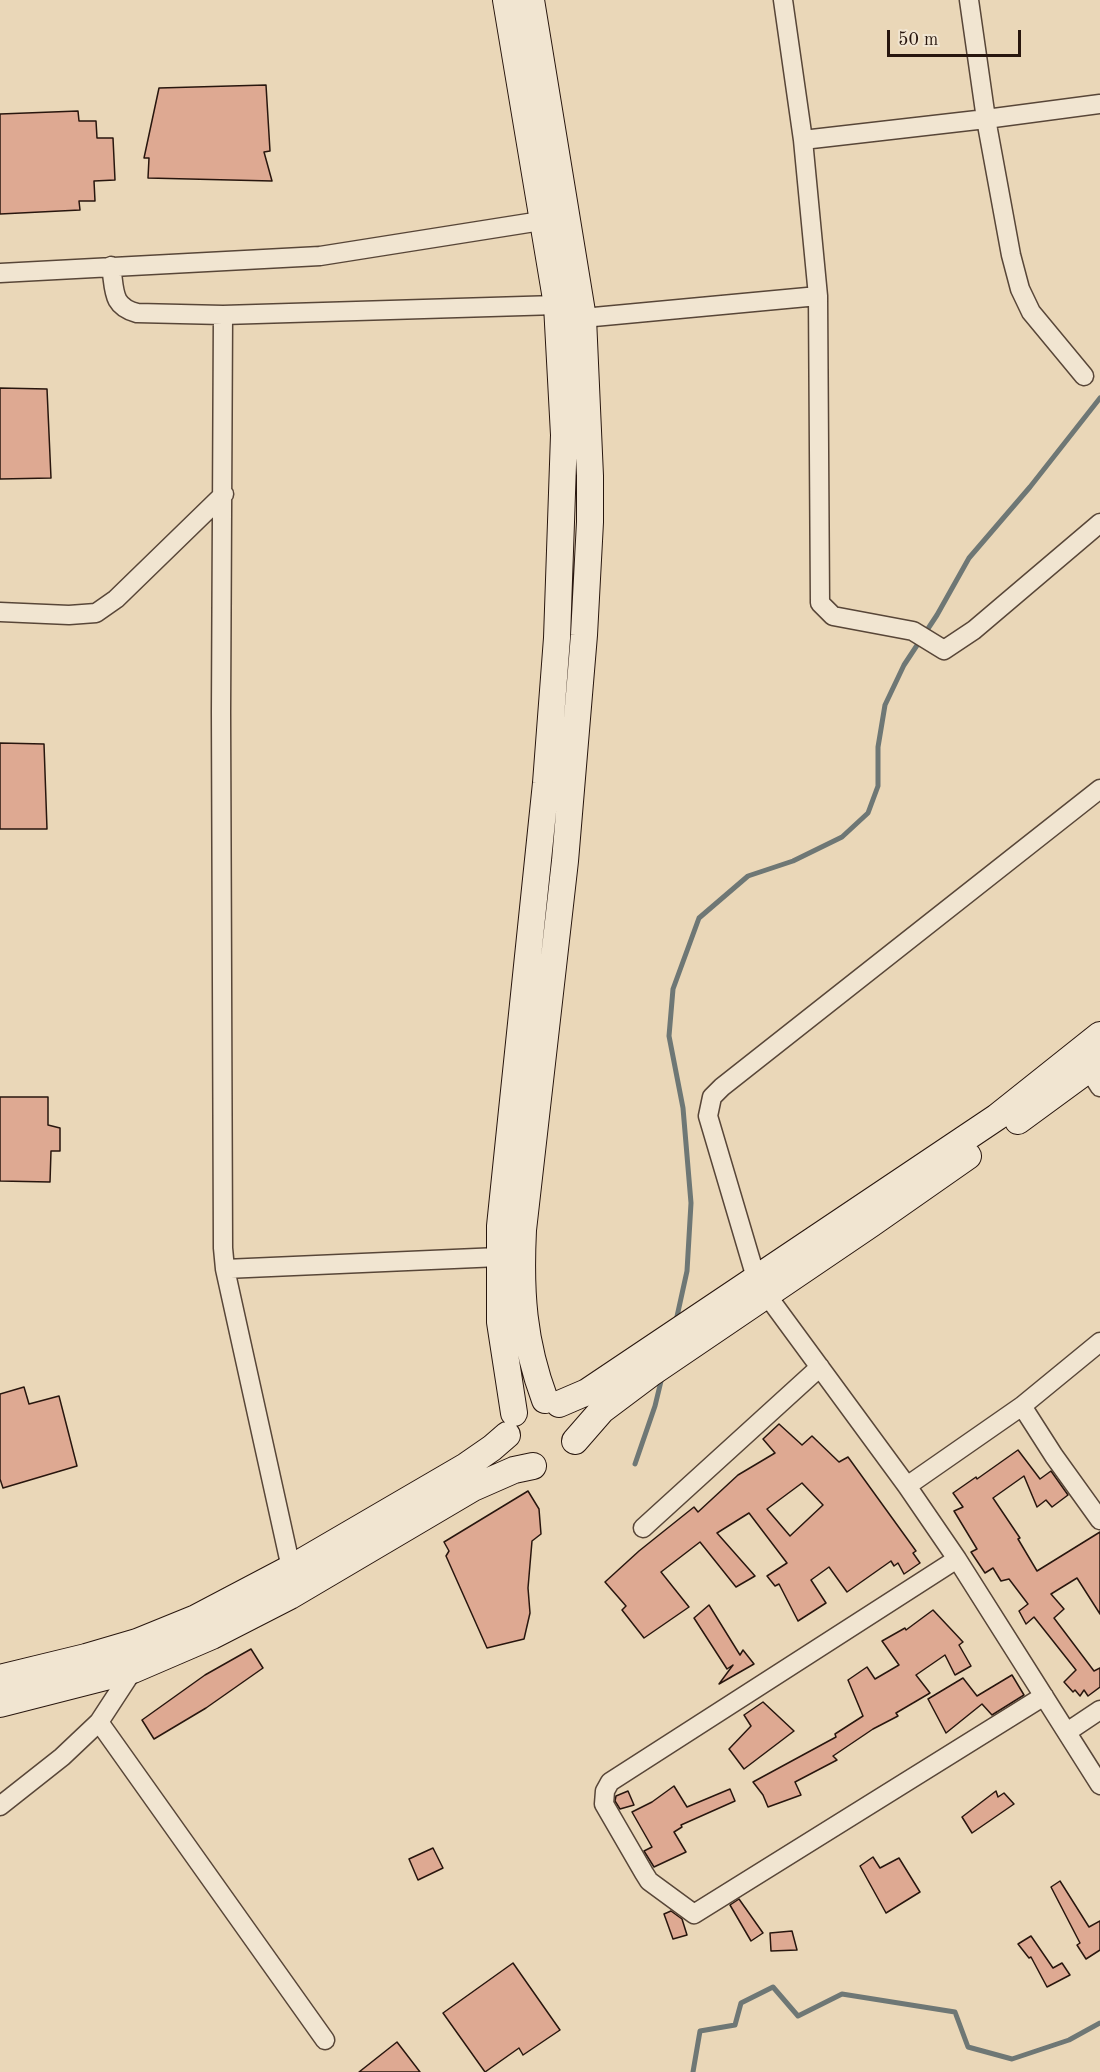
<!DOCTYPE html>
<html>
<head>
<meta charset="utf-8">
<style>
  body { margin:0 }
  #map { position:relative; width:1100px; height:2072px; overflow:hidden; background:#ead7b8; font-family:"Old Standard TT",serif }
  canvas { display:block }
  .scale { position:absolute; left:887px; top:30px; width:134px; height:27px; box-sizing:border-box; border:3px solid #28160e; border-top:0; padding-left:8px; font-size:18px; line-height:21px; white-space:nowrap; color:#28160e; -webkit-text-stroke:4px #f1e5d1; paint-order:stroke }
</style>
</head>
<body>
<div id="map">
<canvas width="1100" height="2072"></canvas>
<div class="scale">50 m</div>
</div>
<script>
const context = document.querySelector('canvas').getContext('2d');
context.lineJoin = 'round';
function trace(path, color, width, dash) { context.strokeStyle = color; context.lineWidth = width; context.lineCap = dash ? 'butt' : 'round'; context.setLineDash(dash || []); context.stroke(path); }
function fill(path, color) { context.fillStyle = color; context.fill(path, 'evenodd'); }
trace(new Path2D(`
  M 676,1321 L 687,1271 L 691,1203 L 683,1108 L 669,1036 L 673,989 L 699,918 L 748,876 L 793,861 L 842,837 L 868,813 L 878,786 L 878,747 L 885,705 L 904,665 L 937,615 L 969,558 L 1030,487 L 1100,398
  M 635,1464 L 655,1406 L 662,1377
  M 693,2072 L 700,2031 L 735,2025 L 741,2003 L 773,1987 L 798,2016 L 842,1994 L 955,2012 L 968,2047 L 1012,2059 L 1069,2040 L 1100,2023`), '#6e7775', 5);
const building = new Path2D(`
  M 266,85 L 270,151 L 264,152 L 272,181 L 148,178 L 149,158 L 144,158 L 159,88 Z
  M 78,111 L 79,121 L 96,121 L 97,138 L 113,138 L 115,180 L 94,181 L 95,201 L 79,201 L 80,210 L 0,214 L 0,114 Z
  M 0,388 L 47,389 L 51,478 L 0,479 Z
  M 0,743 L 44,744 L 47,829 L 0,829 Z
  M 0,1097 L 48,1097 L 48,1125 L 60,1128 L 60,1151 L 51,1151 L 50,1182 L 0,1181 Z
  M 24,1387 L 29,1404 L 59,1396 L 77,1466 L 3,1488 L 0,1479 L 0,1394 Z
  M 779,1424 L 802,1445 L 812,1436 L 839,1462 L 848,1457 L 916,1551 L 913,1553 L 920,1563 L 904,1574 L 898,1563 L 894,1566 L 891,1561 L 847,1592 L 829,1567 L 811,1580 L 826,1603 L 798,1621 L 779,1584 L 775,1586 L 767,1576 L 787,1563 L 749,1513 L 717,1533 L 755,1576 L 736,1587 L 700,1542 L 661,1572 L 689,1607 L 644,1638 L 622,1610 L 626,1606 L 605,1582 L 639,1551 L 694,1507 L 698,1512 L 738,1475 L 775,1453 L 763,1439 ZM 802,1483 L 823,1505 L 790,1536 L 767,1509 Z
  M 1018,1450 L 1040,1479 L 1051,1471 L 1068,1495 L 1052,1507 L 1046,1500 L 1037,1507 L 1024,1476 L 993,1498 L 1020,1538 L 1018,1539 L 1037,1571 L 1100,1532 L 1100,1614 L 1077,1578 L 1051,1594 L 1064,1609 L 1054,1618 L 1094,1671 L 1100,1668 L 1100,1687 L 1088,1696 L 1084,1690 L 1080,1696 L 1075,1690 L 1073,1692 L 1064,1682 L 1076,1670 L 1034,1617 L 1026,1624 L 1019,1611 L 1028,1604 L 1009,1579 L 1001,1581 L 993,1568 L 985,1573 L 971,1552 L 977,1549 L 954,1511 L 963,1507 L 953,1493 L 976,1477 L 977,1479 Z
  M 528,1491 L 539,1509 L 541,1534 L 532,1541 L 528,1588 L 530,1613 L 524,1639 L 487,1648 L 446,1556 L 449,1551 L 444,1542 Z
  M 709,1605 L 740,1655 L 743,1650 L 754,1664 L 719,1684 L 733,1665 L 727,1669 L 694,1618 Z
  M 933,1610 L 963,1642 L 959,1645 L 971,1666 L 955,1675 L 945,1655 L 916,1675 L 930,1693 L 896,1713 L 898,1716 L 873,1729 L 833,1756 L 837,1760 L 795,1782 L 801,1795 L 768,1807 L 763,1795 L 753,1782 L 836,1737 L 835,1734 L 863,1716 L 848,1680 L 867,1667 L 875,1679 L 899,1665 L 882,1641 L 905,1628 L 906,1630 Z
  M 251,1649 L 263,1668 L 206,1708 L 154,1739 L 142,1720 L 205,1675 Z
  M 1012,1675 L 1024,1695 L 992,1715 L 982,1704 L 946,1733 L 928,1699 L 963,1678 L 977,1696 Z
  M 763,1702 L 794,1731 L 744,1769 L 729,1749 L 751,1726 L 744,1715 Z
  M 674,1786 L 687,1807 L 730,1789 L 735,1801 L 681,1825 L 682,1827 L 674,1832 L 686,1852 L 654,1867 L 644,1851 L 652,1847 L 632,1812 L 652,1802 Z
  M 628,1791 L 634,1805 L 620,1809 L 615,1801 L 616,1796 Z
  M 996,1791 L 998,1797 L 1004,1793 L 1014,1804 L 972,1833 L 962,1817 Z
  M 433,1848 L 443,1868 L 418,1880 L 409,1859 Z
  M 873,1857 L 880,1868 L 899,1858 L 920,1892 L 886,1913 L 860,1866 Z
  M 1060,1881 L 1089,1927 L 1100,1921 L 1100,1950 L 1086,1959 L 1077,1945 L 1080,1943 L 1051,1887 Z
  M 739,1899 L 763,1933 L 751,1941 L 730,1905 Z
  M 671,1911 L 682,1919 L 687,1935 L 673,1939 L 664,1914 Z
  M 792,1931 L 797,1950 L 771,1951 L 770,1933 Z
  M 1031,1936 L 1053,1968 L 1062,1963 L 1070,1975 L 1047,1987 L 1031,1957 L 1029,1958 L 1018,1944 Z
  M 513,1963 L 560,2030 L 523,2055 L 519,2048 L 485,2072 L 443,2013 Z
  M 397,2042 L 420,2072 L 359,2072 Z`);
fill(building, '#dea992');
trace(building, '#28160e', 1.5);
const street = new Path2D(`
  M 783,0 L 803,140 L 818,296 L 820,603 L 833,616 L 913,631 L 944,650 L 974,630 L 1100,523
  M 969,0 L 986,119 L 1011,255 L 1020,289 L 1031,312 L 1084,376
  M 803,140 L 986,119 L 1100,104
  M 111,266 C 115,290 111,306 137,313 L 223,315 L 557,305
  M 0,273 L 320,256 L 541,221
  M 223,315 L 221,712 L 223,1248 L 225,1269 L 291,1568
  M 583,318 L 818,296
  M 0,612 L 69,615 L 96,613 L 116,599 L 224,494
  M 1089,1070 L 1100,1087
  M 225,1269 L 499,1257
  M 756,1278 L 708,1116 L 712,1097 L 722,1087 L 1100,789
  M 766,1294 L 907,1486 L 957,1559 L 1100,1785
  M 1022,1406 L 1054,1456 L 1100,1520
  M 907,1486 L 1022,1406 L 1100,1342
  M 643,1528 L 820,1367
  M 957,1559 L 610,1782 L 605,1791 L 604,1804 L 644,1873 L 649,1881 L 694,1914 L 1044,1696
  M 99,1722 L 325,2040
  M 1067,1732 L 1100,1710
  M 0,1806 L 62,1757 L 99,1722 L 133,1670`);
const secondary = new Path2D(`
  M 506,0 L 557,305 L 564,435 L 557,638 L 546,783 L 500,1226 L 500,1322 L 514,1413
  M 531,0 L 583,318 L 590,476 L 590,522 L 584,635 L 565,861 L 523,1230 C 520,1292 523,1341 545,1400
  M 1018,1121 L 1100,1061
  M 559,1404 L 587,1392 L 997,1117 L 1100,1035
  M 575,1441 L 602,1410 L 650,1374 L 871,1224 L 968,1156
  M 0,1678 L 86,1657 L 137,1642 L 196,1618 L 291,1568 L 466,1466 L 492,1448 L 507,1435
  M 0,1704 L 133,1670 L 212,1636 L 290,1596 L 473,1488 L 514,1470 L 533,1466`);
trace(street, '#584638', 21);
trace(secondary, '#28160e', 28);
trace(street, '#f1e5d1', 18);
trace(secondary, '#f1e5d1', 26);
</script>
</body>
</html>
